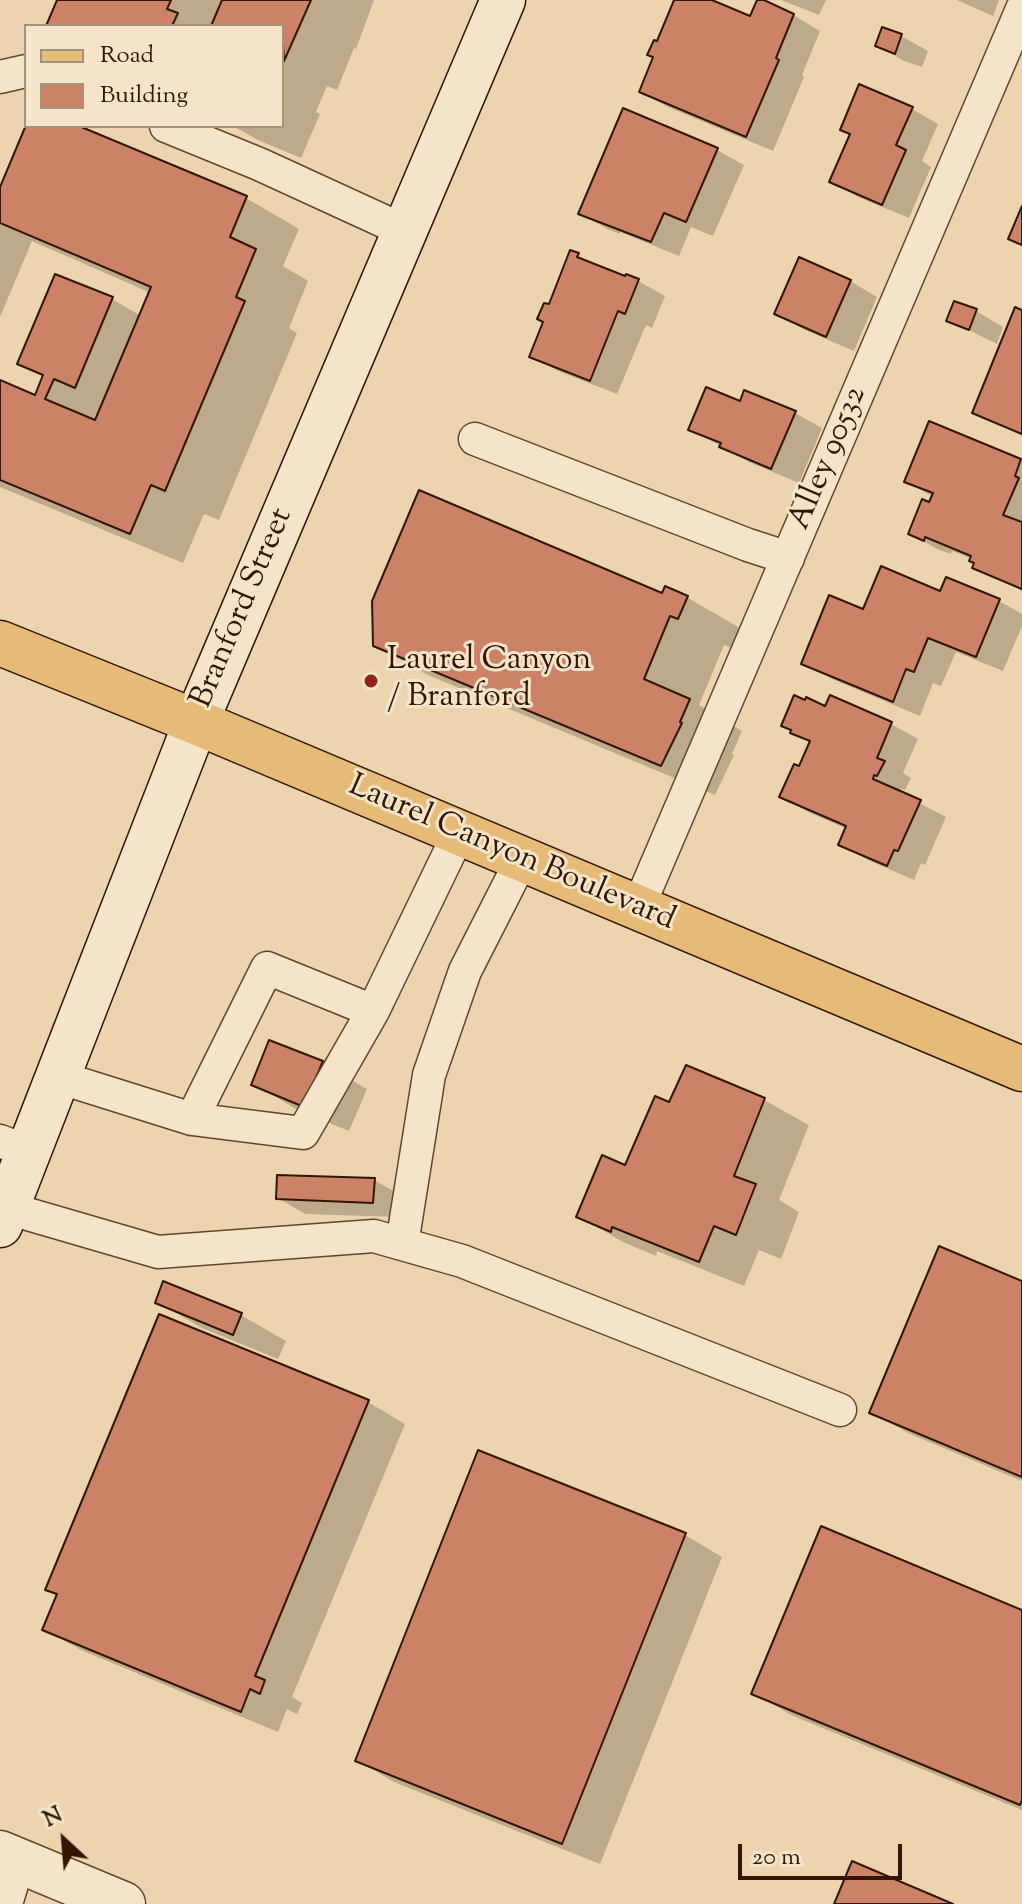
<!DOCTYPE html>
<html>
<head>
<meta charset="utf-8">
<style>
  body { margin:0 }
  #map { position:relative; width:1022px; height:1904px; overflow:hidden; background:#ecd5ae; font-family:"Sorts Mill Goudy",serif }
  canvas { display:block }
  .legend { position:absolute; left:24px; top:24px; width:260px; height:104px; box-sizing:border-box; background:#f3e4ca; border:2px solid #a6927a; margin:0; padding:10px 14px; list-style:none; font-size:24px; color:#331602 }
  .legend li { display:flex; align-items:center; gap:16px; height:40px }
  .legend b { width:40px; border:2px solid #a6927a }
  .north { position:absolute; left:24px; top:1800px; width:80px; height:80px; -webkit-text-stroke:6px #f3e4ca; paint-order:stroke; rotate:334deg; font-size:22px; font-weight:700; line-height:32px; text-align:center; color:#331602 }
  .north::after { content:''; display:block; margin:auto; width:28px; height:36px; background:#331602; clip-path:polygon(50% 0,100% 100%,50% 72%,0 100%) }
  .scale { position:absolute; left:738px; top:1844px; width:164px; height:36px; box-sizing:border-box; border:4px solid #331602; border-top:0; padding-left:10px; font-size:24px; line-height:28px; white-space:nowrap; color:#331602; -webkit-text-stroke:6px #f3e4ca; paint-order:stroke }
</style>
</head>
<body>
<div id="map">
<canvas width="1022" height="1904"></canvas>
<ul class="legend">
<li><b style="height:10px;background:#e6ba77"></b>Road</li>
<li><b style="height:22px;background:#cc8267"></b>Building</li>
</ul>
<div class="north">N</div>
<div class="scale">20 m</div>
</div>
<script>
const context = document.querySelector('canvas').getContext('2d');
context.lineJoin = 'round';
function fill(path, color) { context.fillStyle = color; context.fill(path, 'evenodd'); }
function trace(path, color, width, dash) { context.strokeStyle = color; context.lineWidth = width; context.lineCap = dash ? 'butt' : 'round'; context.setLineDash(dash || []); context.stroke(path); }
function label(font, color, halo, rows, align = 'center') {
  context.font = font + ' "Sorts Mill Goudy",serif'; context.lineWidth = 6; context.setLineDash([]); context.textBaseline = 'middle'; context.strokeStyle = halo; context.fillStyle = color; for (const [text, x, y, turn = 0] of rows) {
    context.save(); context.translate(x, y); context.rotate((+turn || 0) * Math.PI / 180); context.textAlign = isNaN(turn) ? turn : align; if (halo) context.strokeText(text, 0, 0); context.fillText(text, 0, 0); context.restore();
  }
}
fill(new Path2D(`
  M 60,0 L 374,0 L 356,49 L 354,48 L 337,90 L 327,86 L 316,112 L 320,114 L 301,158 L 258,140 L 233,126 L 282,126 L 282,26 L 49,26 Z
  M 676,0 L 708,0 L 751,18 L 793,15 L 820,31 L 802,75 L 804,77 L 773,151 L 668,107 L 641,92 Z
  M 781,0 L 826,0 L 819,15 Z
  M 957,0 L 999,0 L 993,16 Z
  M 901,36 L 928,51 L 922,67 L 904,61 L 877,45 Z
  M 912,109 L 938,124 L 922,161 L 931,167 L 909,218 L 858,197 L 831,181 Z
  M 717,150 L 744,165 L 713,236 L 691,227 L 679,256 L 620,232 L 620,234 L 607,229 L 580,213 Z
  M 0,192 L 246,198 L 299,229 L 283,266 L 308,281 L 289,328 L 297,333 L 219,520 L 204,514 L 183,563 L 0,487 L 0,383 L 36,398 L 44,377 L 20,363 L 112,299 L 141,316 L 151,293 L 32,241 L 0,317 Z
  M 571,252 L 606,271 L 638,281 L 665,296 L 652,328 L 646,325 L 617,394 L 558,371 L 531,356 Z
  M 850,281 L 877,297 L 854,351 L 803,329 L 776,313 Z
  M 976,311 L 1003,327 L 997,344 L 949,320 Z
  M 1022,312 L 1022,436 L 974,412 Z
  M 741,403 L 795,413 L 822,428 L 799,483 L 749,462 L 691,429 Z
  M 930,424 L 1022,462 L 1022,591 L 974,567 L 976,563 L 972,559 L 952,551 L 951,554 L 937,549 L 911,534 L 933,497 L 906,481 Z
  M 947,580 L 999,601 L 1022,614 L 1022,626 L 1003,671 L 956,652 L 941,686 L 933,683 L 920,716 L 830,678 L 804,663 L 864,612 L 941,593 Z
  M 666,589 L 688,598 L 740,628 L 732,648 L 724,645 L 699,705 L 742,731 L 732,754 L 734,755 L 715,795 L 428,675 L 375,645 L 663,595 Z
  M 826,708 L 891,724 L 918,739 L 903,773 L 911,778 L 905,790 L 901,789 L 900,793 L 946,817 L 925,865 L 921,863 L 914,880 L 868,860 L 841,844 L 847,829 L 808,812 L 781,796 L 800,769 L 811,743 L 792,732 Z
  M 322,1063 L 367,1089 L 349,1131 L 298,1110 L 254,1084 Z
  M 764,1100 L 809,1125 L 779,1200 L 799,1212 L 781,1259 L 759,1250 L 744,1286 L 657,1251 L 656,1256 L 623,1242 L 578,1216 L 626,1168 Z
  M 374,1180 L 401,1195 L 400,1217 L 305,1214 L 278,1198 Z
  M 164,1283 L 241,1315 L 286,1341 L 278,1359 L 202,1328 L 157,1302 Z
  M 1022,1283 L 1022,1481 L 908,1433 L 871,1412 Z
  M 368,1402 L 405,1424 L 292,1697 L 302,1703 L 297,1714 L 287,1709 L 278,1732 L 81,1650 L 44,1629 Z
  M 479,1453 L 685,1535 L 722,1557 L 600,1864 L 394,1782 L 357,1760 Z
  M 1022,1612 L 1022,1810 L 791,1715 L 754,1693 Z`), '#0003');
const building = new Path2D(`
  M 57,0 L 171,0 L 167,9 L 178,13 L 172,26 L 46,26 Z
  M 222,0 L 311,0 L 284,61 L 282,26 L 211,26 Z
  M 674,0 L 712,0 L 750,16 L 757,0 L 764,0 L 794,14 L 776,58 L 779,60 L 746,137 L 639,92 L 653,57 L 647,55 L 654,40 L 657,41 Z
  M 882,27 L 902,34 L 895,54 L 875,46 Z
  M 859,84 L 913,107 L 896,145 L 906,150 L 882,205 L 829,182 L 850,134 L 840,130 Z
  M 623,108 L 718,148 L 686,222 L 664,213 L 651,242 L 578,214 Z
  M 26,125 L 79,126 L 247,196 L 230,237 L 256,249 L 236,297 L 245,301 L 165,491 L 151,485 L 130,534 L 0,480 L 0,380 L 35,395 L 43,375 L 17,364 L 55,274 L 113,297 L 75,388 L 54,379 L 45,399 L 95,420 L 151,287 L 0,223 L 0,187 Z
  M 1022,206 L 1022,245 L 1008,239 Z
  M 570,250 L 579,253 L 577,257 L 625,276 L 626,274 L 639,279 L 625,314 L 618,311 L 590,381 L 529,357 L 543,322 L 537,319 L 544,303 L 549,304 Z
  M 799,257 L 851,280 L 826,337 L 774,314 Z
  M 954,301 L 977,309 L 969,330 L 946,321 Z
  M 1015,307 L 1022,310 L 1022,434 L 972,413 Z
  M 706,387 L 740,401 L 744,390 L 796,411 L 771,469 L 719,447 L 721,443 L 688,430 Z
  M 929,421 L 1021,459 L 1015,476 L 1019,478 L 1003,515 L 1022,522 L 1022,589 L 972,568 L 974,563 L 969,561 L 971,556 L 925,537 L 924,541 L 908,534 L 922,499 L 929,502 L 933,493 L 904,482 Z
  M 419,490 L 662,593 L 665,586 L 688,596 L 678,619 L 670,616 L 644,679 L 690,699 L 680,722 L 682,723 L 661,766 L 373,646 L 372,601 Z
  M 881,566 L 940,591 L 946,577 L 1000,599 L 976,657 L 928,638 L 914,672 L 906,669 L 893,702 L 801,664 L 829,595 L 863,609 Z
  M 794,695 L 805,700 L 806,697 L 825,706 L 830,695 L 892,722 L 877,758 L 885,761 L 877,776 L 874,775 L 873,779 L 921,800 L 898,851 L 894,850 L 887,866 L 838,845 L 846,826 L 779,797 L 794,764 L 799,766 L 810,741 L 790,733 L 791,730 L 781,726 Z
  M 269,1040 L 323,1061 L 304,1107 L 251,1085 Z
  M 686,1065 L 765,1098 L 734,1176 L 756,1184 L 736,1235 L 714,1226 L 699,1262 L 612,1227 L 611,1232 L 576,1217 L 602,1155 L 625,1165 L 655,1096 L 669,1102 Z
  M 277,1175 L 375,1178 L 373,1203 L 276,1199 Z
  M 939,1246 L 1022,1281 L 1022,1477 L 869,1413 Z
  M 163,1281 L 242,1313 L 233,1335 L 155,1303 Z
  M 159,1314 L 369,1400 L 255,1676 L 265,1680 L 260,1694 L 250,1689 L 241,1712 L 42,1630 L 57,1594 L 45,1590 Z
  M 478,1450 L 686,1533 L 562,1844 L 355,1761 Z
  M 821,1526 L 1022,1610 L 1022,1800 L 1020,1805 L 751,1694 Z
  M 852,1861 L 953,1904 L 834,1904 Z`);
fill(building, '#cc8267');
trace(building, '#331602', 2);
const service = new Path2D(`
  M 0,77 L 26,71
  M 166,126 L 259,164 L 405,231
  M 475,439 L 748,545 L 788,558
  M 638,908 L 1022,9
  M 58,1077 L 192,1119 L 267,968 L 373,1011
  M 192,1119 L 303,1133 L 373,1011 L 459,833
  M 0,1141 L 28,1152
  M 7,1208 L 158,1252 L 374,1236 L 462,1261 L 840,1410
  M 402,1244 L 429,1075 L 465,971 L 522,859
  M 6,1904 L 19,1861`);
const minor = new Path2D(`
  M 0,1853 L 123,1904`);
const secondary = new Path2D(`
  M 0,1225 L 196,722 L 503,0`);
const primary = new Path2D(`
  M 0,643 L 196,722 L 1022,1069`);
trace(service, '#61462d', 35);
trace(minor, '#61462d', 47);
trace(secondary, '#331602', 47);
trace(primary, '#331602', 47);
trace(service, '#f3e4ca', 32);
trace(minor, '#f3e4ca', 44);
trace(secondary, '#f3e4ca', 44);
trace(primary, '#e6ba77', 44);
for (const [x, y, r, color] of [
  [371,681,8,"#8f2418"]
]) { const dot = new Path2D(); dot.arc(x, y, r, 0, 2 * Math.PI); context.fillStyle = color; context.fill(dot); trace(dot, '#f3e4ca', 3); }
label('32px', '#331602', '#f3e4ca', [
  ["Alley 90532",830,459,-67],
  ["Branford Street",244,609,-67],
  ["Laurel Canyon Boulevard",511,855,23]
]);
label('32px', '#331602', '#f3e4ca', [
  ["Laurel Canyon",387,663],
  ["/ Branford",387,700]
], 'left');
</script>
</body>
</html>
